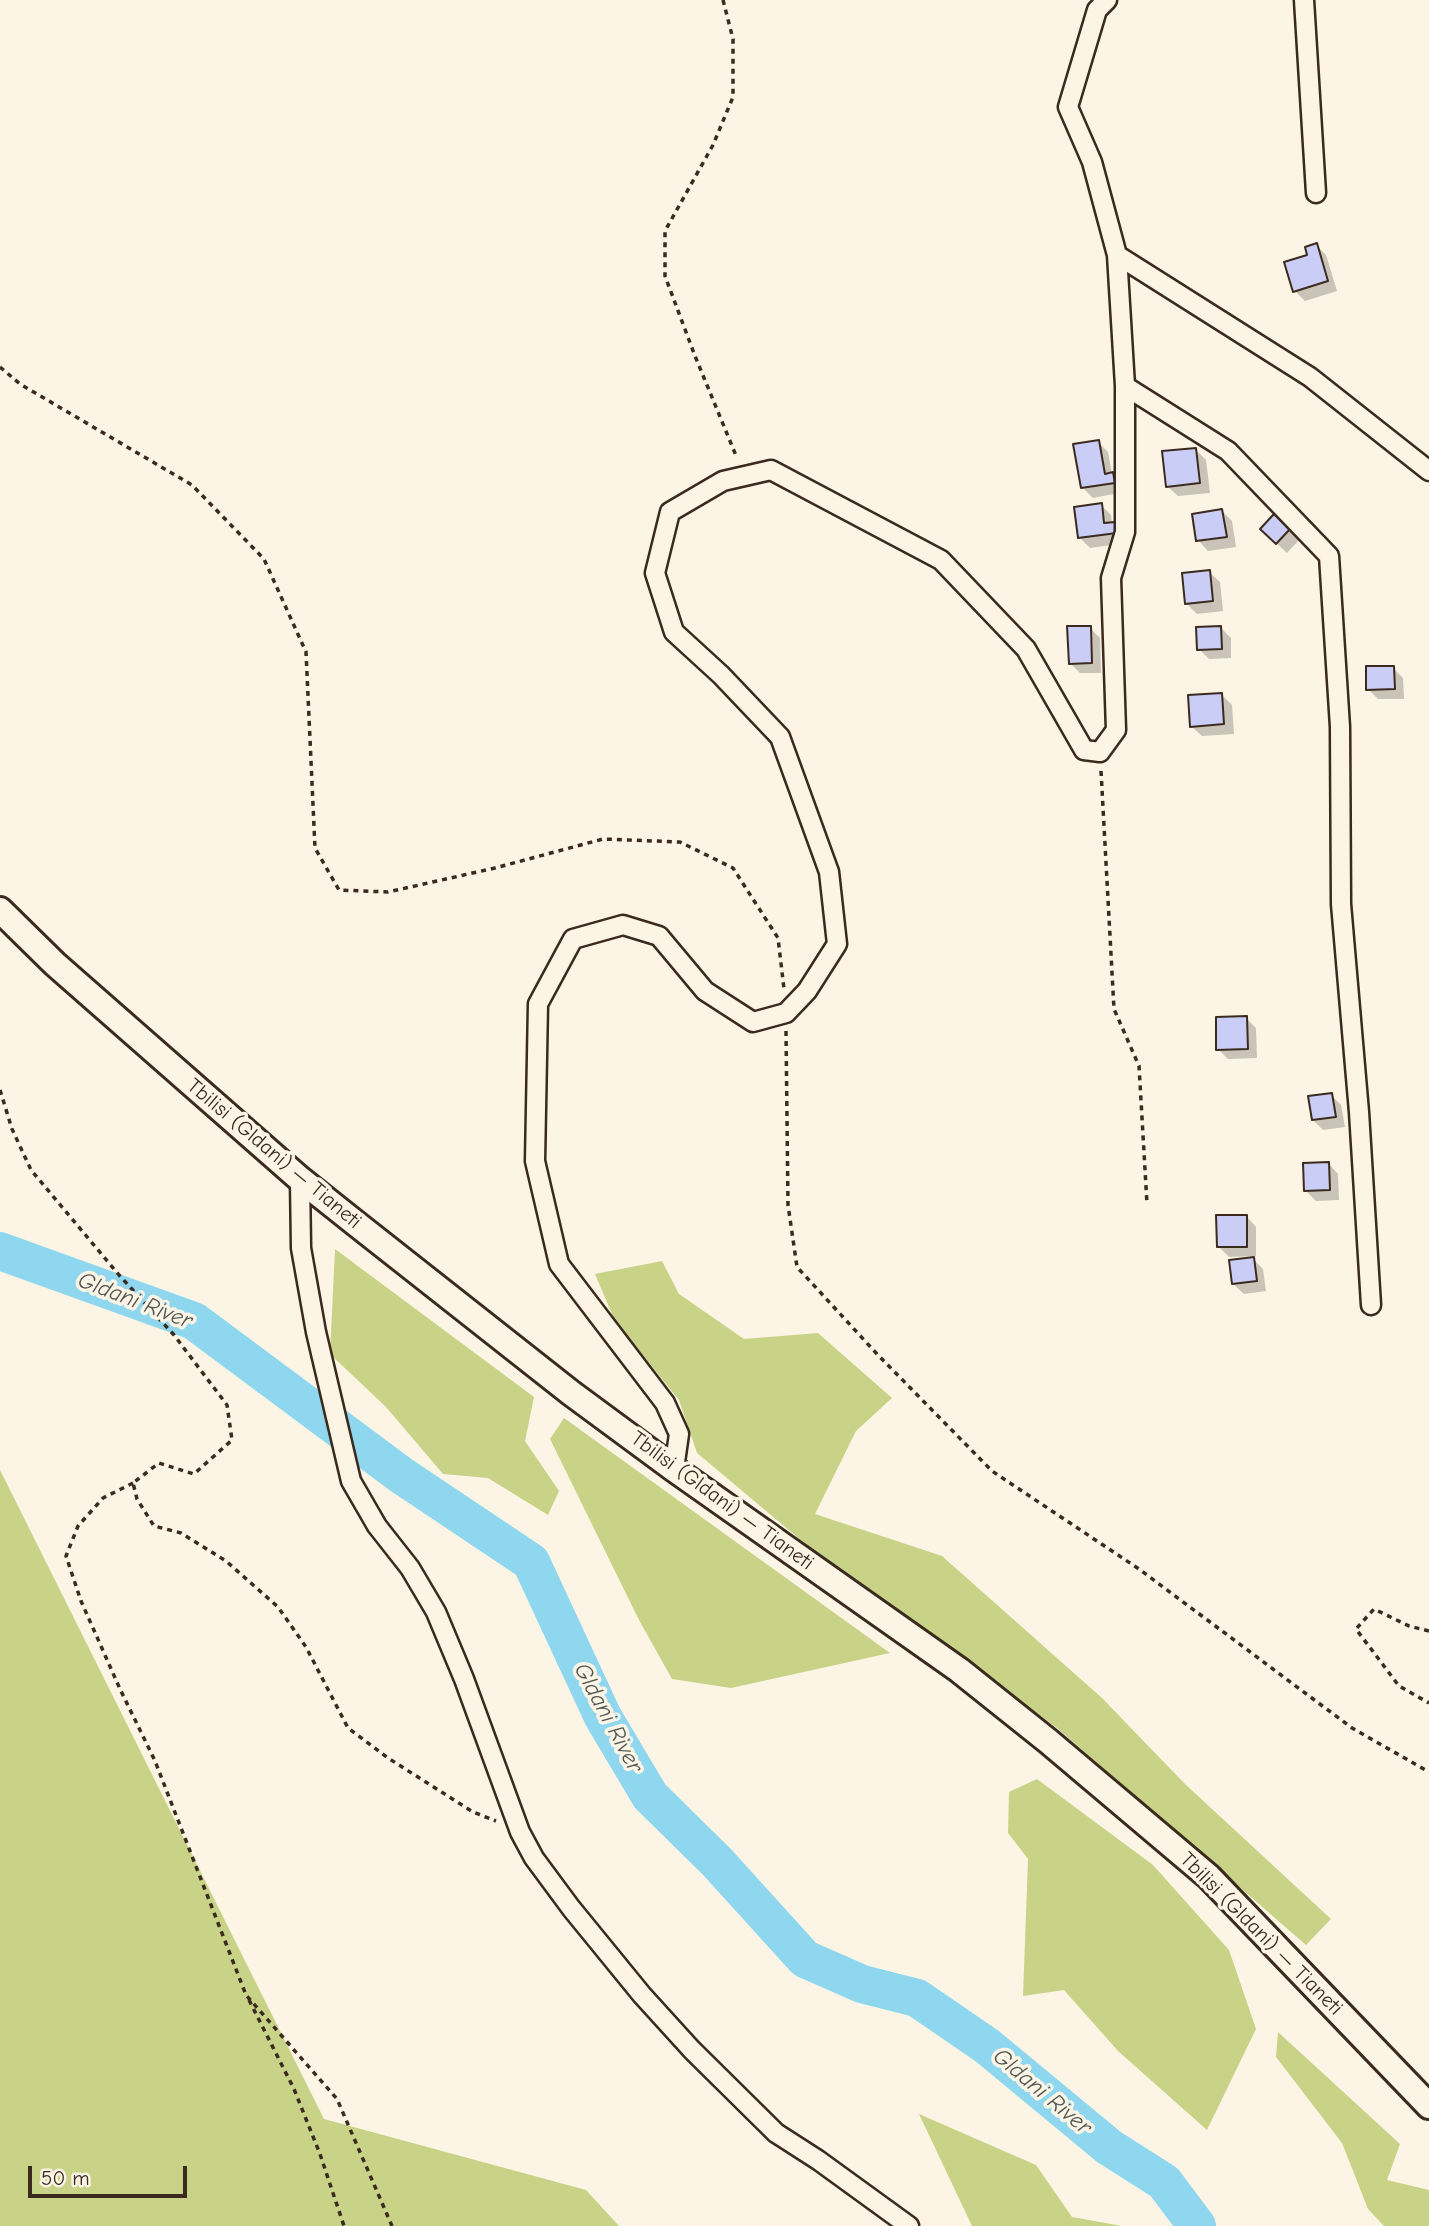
<!DOCTYPE html>
<html>
<head>
<meta charset="utf-8">
<style>
  body { margin:0 }
  #map { position:relative; width:1429px; height:2226px; overflow:hidden; background:#fcf5e5; font-family:"Comic Neue",sans-serif }
  canvas { display:block }
  .scale { position:absolute; left:28px; top:2166px; width:159px; height:32px; box-sizing:border-box; border:4px solid #3b2a1e; border-top:0; padding-left:9px; font-size:21px; line-height:24px; white-space:nowrap; color:#3b2a1e; -webkit-text-stroke:5px #fcf5e5; paint-order:stroke }
</style>
</head>
<body>
<div id="map">
<canvas width="1429" height="2226"></canvas>
<div class="scale">50 m</div>
</div>
<script>
const context = document.querySelector('canvas').getContext('2d');
context.lineJoin = 'round';
function fill(path, color) { context.fillStyle = color; context.fill(path, 'evenodd'); }
function trace(path, color, width, dash) { context.strokeStyle = color; context.lineWidth = width; context.lineCap = dash ? 'butt' : 'round'; context.setLineDash(dash || []); context.stroke(path); }
function label(font, color, halo, rows, align = 'center') {
  context.font = font + ' "Comic Neue",sans-serif'; context.lineWidth = 7; context.setLineDash([]); context.textBaseline = 'middle'; context.strokeStyle = halo; context.fillStyle = color; for (const [text, x, y, turn = 0] of rows) {
    context.save(); context.translate(x, y); context.rotate((+turn || 0) * Math.PI / 180); context.textAlign = isNaN(turn) ? turn : align; if (halo) context.strokeText(text, 0, 0); context.fillText(text, 0, 0); context.restore();
  }
}
fill(new Path2D(`
  M 335,1249 L 534,1397 L 525,1441 L 559,1491 L 548,1515 L 488,1478 L 443,1474 L 386,1407 L 330,1354 Z
  M 662,1261 L 679,1294 L 744,1339 L 818,1333 L 892,1398 L 856,1431 L 815,1514 L 942,1556 L 1102,1698 L 1185,1784 L 1331,1919 L 1306,1945 L 1057,1728 L 815,1552 L 697,1453 L 679,1400 L 615,1321 L 595,1274 Z
  M 564,1418 L 890,1653 L 731,1688 L 672,1679 L 639,1620 L 550,1439 Z
  M 0,1470 L 324,2119 L 586,2190 L 619,2226 L 0,2226 Z
  M 1037,1779 L 1153,1865 L 1229,1950 L 1256,2029 L 1207,2130 L 1118,2051 L 1064,1990 L 1023,1996 L 1028,1859 L 1008,1833 L 1009,1792 Z
  M 1278,2032 L 1400,2144 L 1387,2180 L 1429,2190 L 1429,2226 L 1384,2226 L 1368,2209 L 1342,2143 L 1276,2057 Z
  M 919,2114 L 1036,2165 L 1072,2217 L 1122,2226 L 972,2226 Z`), '#c8d387');
fill(new Path2D(`
  M 1316,245 L 1326,255 L 1337,291 L 1305,301 L 1295,291 Z
  M 1098,442 L 1108,452 L 1112,474 L 1123,484 L 1124,492 L 1093,498 L 1083,488 Z
  M 1196,450 L 1206,460 L 1210,493 L 1178,496 L 1167,486 Z
  M 1101,505 L 1111,515 L 1112,524 L 1125,534 L 1126,543 L 1090,548 L 1080,538 Z
  M 1222,511 L 1232,521 L 1236,547 L 1208,551 L 1198,540 Z
  M 1289,530 L 1299,540 L 1287,553 L 1272,539 Z
  M 1209,572 L 1220,582 L 1223,611 L 1197,614 L 1187,604 Z
  M 1090,628 L 1100,638 L 1101,673 L 1080,673 L 1070,663 Z
  M 1221,628 L 1231,638 L 1231,658 L 1209,659 L 1199,649 Z
  M 1393,668 L 1403,678 L 1404,699 L 1378,699 L 1368,689 Z
  M 1222,695 L 1232,705 L 1234,734 L 1202,736 L 1191,726 Z
  M 1246,1018 L 1256,1028 L 1257,1058 L 1228,1059 L 1218,1049 Z
  M 1331,1095 L 1341,1105 L 1345,1127 L 1323,1130 L 1313,1120 Z
  M 1328,1163 L 1338,1174 L 1339,1200 L 1316,1201 L 1306,1191 Z
  M 1246,1216 L 1256,1227 L 1256,1256 L 1229,1257 L 1219,1247 Z
  M 1253,1259 L 1263,1269 L 1266,1291 L 1244,1294 L 1233,1284 Z`), '#0003');
trace(new Path2D(`
  M 0,1251 L 194,1321 L 401,1475 L 531,1562 L 603,1717 L 650,1796 L 717,1862 L 805,1959 L 862,1984 L 917,1998 L 987,2046 L 1109,2147 L 1164,2182 L 1197,2226`), '#8ed7ef', 38);
const building = new Path2D(`
  M 1317,243 L 1328,281 L 1293,292 L 1284,262 L 1307,255 L 1305,247 Z
  M 1099,440 L 1105,474 L 1113,472 L 1115,483 L 1081,488 L 1073,444 Z
  M 1196,448 L 1200,483 L 1166,487 L 1162,451 Z
  M 1102,503 L 1104,523 L 1115,522 L 1117,533 L 1078,538 L 1074,507 Z
  M 1222,509 L 1227,537 L 1196,541 L 1192,514 Z
  M 1274,514 L 1290,529 L 1276,544 L 1260,529 Z
  M 1210,570 L 1213,601 L 1185,604 L 1182,573 Z
  M 1067,626 L 1091,626 L 1092,663 L 1069,664 Z
  M 1221,626 L 1222,649 L 1197,650 L 1196,627 Z
  M 1366,666 L 1394,666 L 1395,689 L 1366,690 Z
  M 1222,693 L 1224,724 L 1190,727 L 1188,695 Z
  M 1247,1016 L 1248,1049 L 1216,1050 L 1216,1017 Z
  M 1332,1093 L 1336,1117 L 1312,1120 L 1308,1096 Z
  M 1329,1162 L 1330,1190 L 1304,1191 L 1303,1163 Z
  M 1216,1215 L 1247,1215 L 1247,1247 L 1217,1247 Z
  M 1254,1257 L 1257,1281 L 1232,1284 L 1229,1260 Z`);
fill(building, '#cacef7');
trace(building, '#3b2a1e', 2);
const street = new Path2D(`
  M 1107,0 L 1097,10 L 1068,107 L 1092,162 L 1117,255 L 1310,377 L 1429,471
  M 1304,0 L 1316,193
  M 1125,386 L 1228,451 L 1329,556 L 1340,727 L 1341,904 L 1359,1112 L 1371,1305
  M 300,1179 L 301,1248 L 316,1332 L 351,1481 L 377,1526 L 410,1568 L 436,1612 L 464,1679 L 520,1832 L 534,1858 L 571,1908 L 642,1995 L 692,2050 L 776,2133 L 818,2160 L 909,2226
  M 674,1469 L 679,1434 L 665,1403 L 559,1264 L 535,1161 L 538,1004 L 573,939 L 623,925 L 659,936 L 705,991 L 753,1022 L 786,1013 L 807,991 L 837,944 L 829,872 L 780,737 L 721,675 L 674,632 L 655,573 L 670,512 L 723,481 L 771,470 L 941,560 L 1026,649 L 1084,750 L 1100,752 L 1116,730 L 1111,578 L 1125,532 L 1125,386 L 1117,255`);
const secondary = new Path2D(`
  M 0,910 L 55,964 L 300,1179 L 354,1222 L 571,1393 L 674,1469 L 959,1670 L 1048,1741 L 1209,1877 L 1429,2106`);
trace(street, '#3b2a1e', 23);
trace(secondary, '#3b2a1e', 30);
trace(new Path2D(`
  M 723,0 L 733,39 L 733,97 L 713,145 L 665,231 L 665,276 L 695,356 L 737,458
  M 0,367 L 20,384 L 192,485 L 264,559 L 306,652 L 315,848 L 339,890 L 388,892 L 495,868 L 603,839 L 680,842 L 733,868 L 778,938 L 784,989
  M 1101,771 L 1114,1009 L 1139,1066 L 1147,1204
  M 786,1031 L 788,1205 L 797,1267 L 877,1354 L 992,1471 L 1139,1569 L 1352,1728 L 1429,1772
  M 0,1090 L 12,1129 L 31,1170 L 119,1275 L 174,1335 L 227,1405 L 232,1440 L 194,1474 L 159,1463 L 133,1483 L 137,1499 L 154,1526 L 181,1533 L 226,1561 L 278,1607 L 306,1647 L 348,1728 L 388,1758 L 473,1812 L 496,1821
  M 133,1483 L 103,1498 L 78,1526 L 66,1556 L 81,1601 L 120,1689 L 155,1761 L 246,1995 L 337,2099 L 392,2226
  M 1429,1631 L 1409,1626 L 1374,1609 L 1356,1629 L 1399,1686 L 1429,1703
  M 249,2000 L 294,2089 L 320,2154 L 344,2226`), '#3b2a1e', 3.5, [5, 5]);
trace(street, '#fcf5e5', 18);
trace(secondary, '#fcf5e5', 24);
label('21px', '#3b2a1e', '#fcf5e5', [
  ["Tbilisi (Gldani) — Tianeti",274,1154,40],
  ["Tbilisi (Gldani) — Tianeti",722,1501,36],
  ["Tbilisi (Gldani) — Tianeti",1261,1934,45]
]);
label('italic 23px', '#505552', '#fcf5e5', [
  ["Gldani River",135,1301,21],
  ["Gldani River",608,1718,62],
  ["Gldani River",1042,2092,40]
]);
</script>
</body>
</html>
